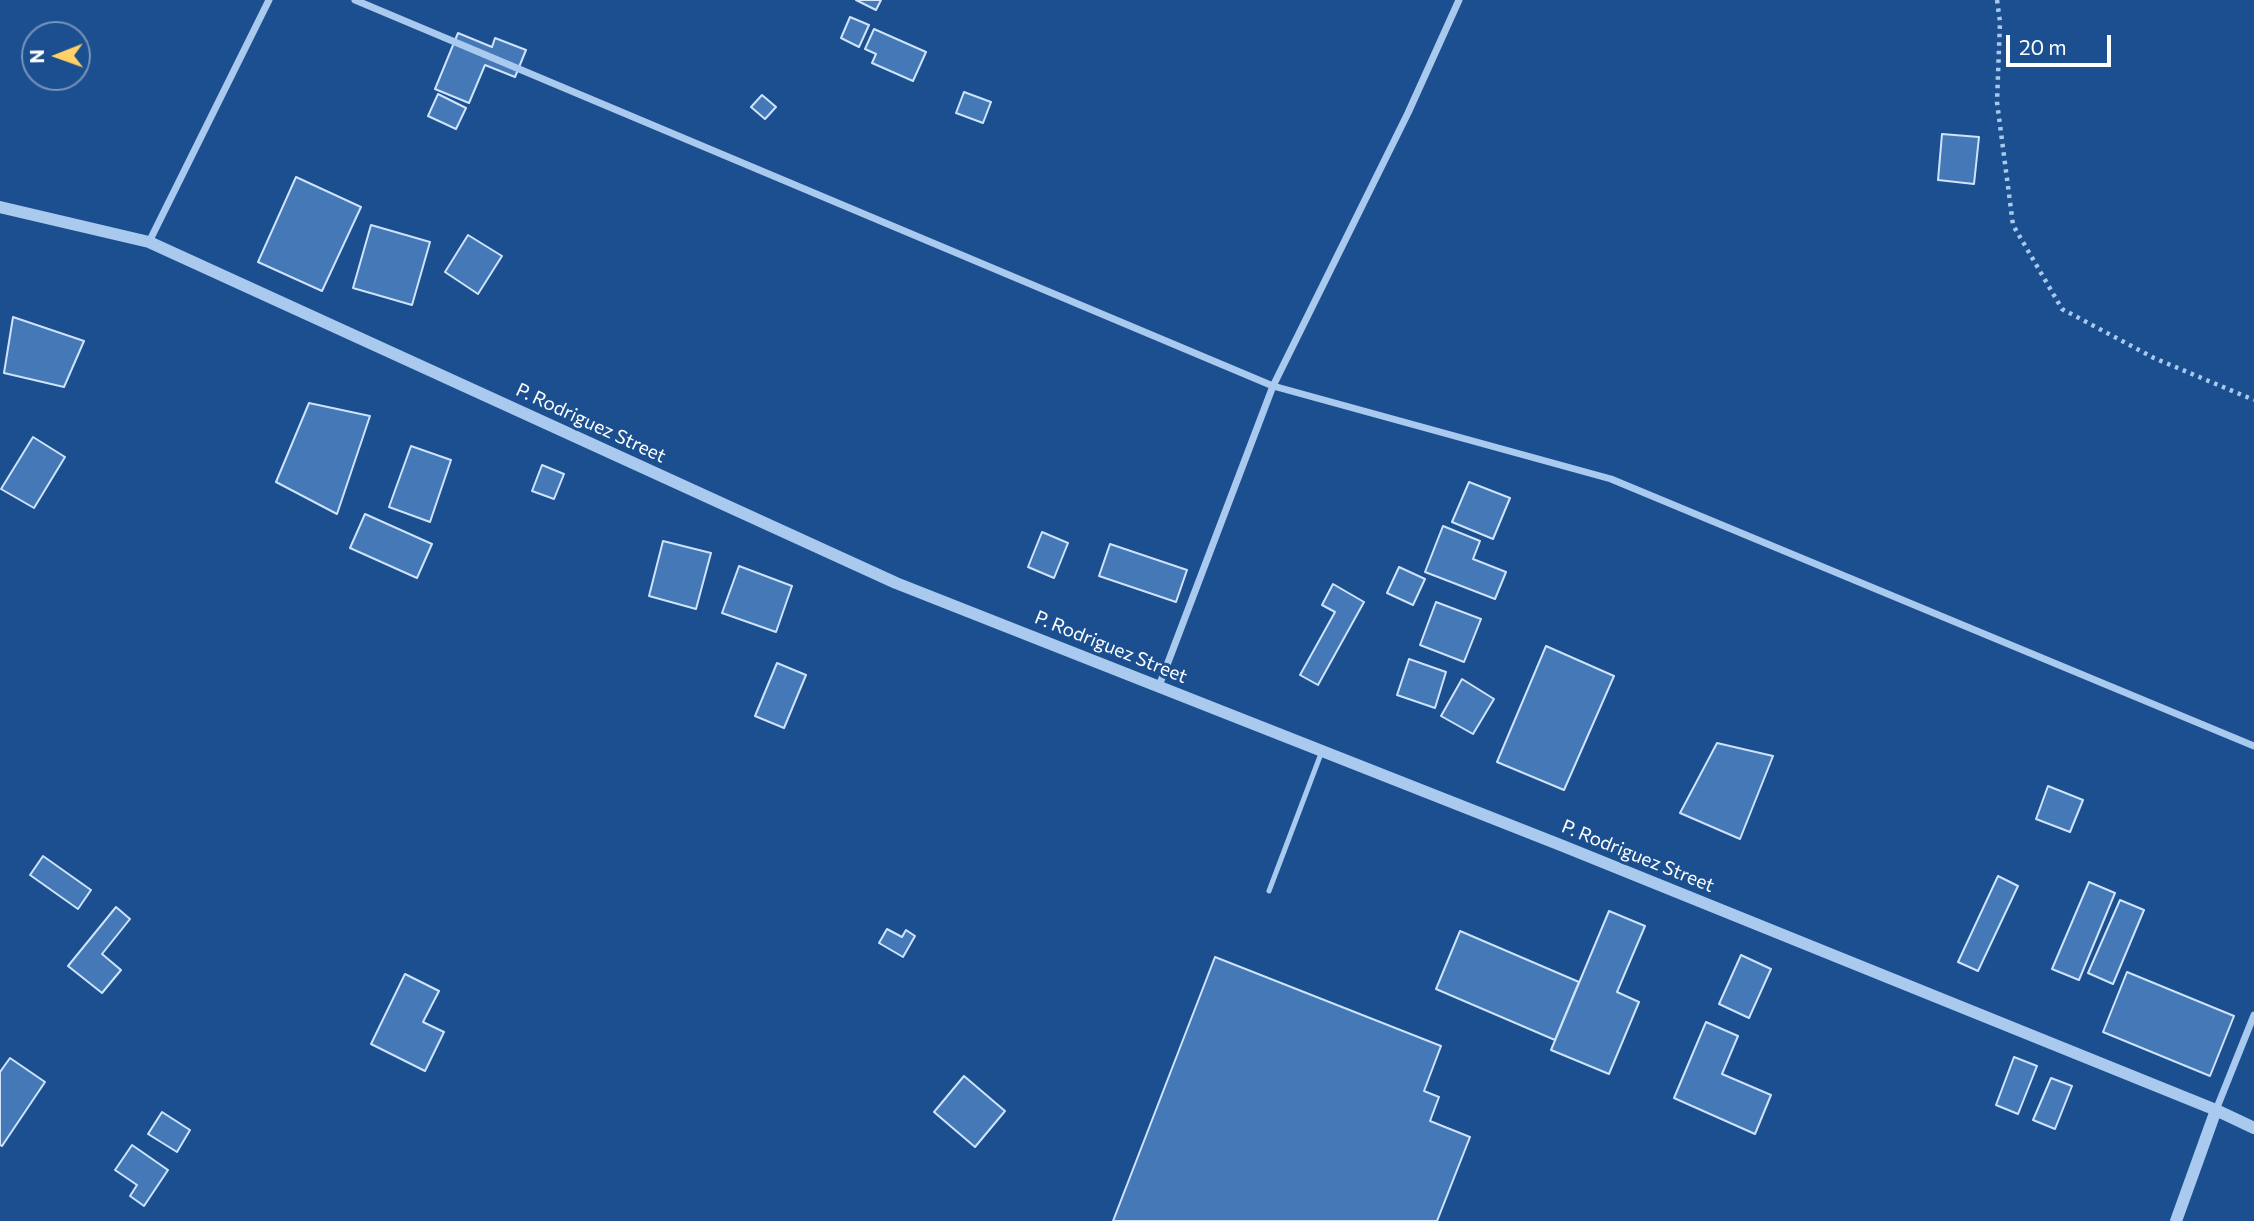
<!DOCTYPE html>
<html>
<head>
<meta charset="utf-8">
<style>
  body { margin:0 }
  #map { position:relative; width:2254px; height:1221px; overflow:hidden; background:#1b4f8f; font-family:Commissioner,sans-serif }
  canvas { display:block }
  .north { position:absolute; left:21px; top:21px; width:70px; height:70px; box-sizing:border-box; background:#1b4f8f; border:2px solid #7695bc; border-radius:50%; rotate:269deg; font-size:19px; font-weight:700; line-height:28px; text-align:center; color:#fff }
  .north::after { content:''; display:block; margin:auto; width:24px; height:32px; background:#ffd166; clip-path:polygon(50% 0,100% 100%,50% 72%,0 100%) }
  .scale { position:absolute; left:2006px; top:35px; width:105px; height:32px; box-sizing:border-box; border:4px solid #fff; border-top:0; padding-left:9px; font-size:21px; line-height:24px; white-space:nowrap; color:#fff; -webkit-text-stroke:5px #1b4f8f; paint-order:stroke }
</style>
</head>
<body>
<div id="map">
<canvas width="2254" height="1221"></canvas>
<div class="north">N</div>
<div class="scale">20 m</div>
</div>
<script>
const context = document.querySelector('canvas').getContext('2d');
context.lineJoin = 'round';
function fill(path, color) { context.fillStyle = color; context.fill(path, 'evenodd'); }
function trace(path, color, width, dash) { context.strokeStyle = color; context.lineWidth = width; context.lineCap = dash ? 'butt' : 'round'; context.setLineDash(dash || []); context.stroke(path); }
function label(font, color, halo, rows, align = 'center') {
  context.font = font + ' Commissioner,sans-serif'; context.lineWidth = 6; context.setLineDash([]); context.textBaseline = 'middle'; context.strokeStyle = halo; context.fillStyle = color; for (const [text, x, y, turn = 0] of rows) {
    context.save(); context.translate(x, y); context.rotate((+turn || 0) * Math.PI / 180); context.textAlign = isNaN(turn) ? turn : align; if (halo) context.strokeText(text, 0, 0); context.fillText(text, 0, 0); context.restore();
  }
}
const building = new Path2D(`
  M 856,0 L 881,0 L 876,10 Z
  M 850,17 L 869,25 L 859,47 L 841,38 Z
  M 874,29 L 926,52 L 913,81 L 872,63 L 876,54 L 865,49 Z
  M 458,33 L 492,47 L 495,38 L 526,50 L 515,77 L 485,65 L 469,103 L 435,89 Z
  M 964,92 L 991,102 L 983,123 L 956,113 Z
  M 438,94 L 466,108 L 456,129 L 428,116 Z
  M 762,95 L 776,107 L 765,119 L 751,107 Z
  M 1942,134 L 1979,137 L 1974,184 L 1938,180 Z
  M 296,177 L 361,207 L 322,291 L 258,262 Z
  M 371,225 L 430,242 L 412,305 L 353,288 Z
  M 468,235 L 502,256 L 478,294 L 445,272 Z
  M 13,317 L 84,341 L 64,387 L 4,373 Z
  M 309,403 L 370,416 L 337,514 L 276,482 Z
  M 33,437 L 65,457 L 34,508 L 1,489 Z
  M 411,446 L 451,460 L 430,522 L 389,507 Z
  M 542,465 L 564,474 L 554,499 L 532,491 Z
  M 1469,482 L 1510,498 L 1493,539 L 1452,522 Z
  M 365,514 L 432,544 L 417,578 L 350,548 Z
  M 1443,526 L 1480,541 L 1473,559 L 1506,572 L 1495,599 L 1425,572 Z
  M 1042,532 L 1068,543 L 1054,578 L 1028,567 Z
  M 663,541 L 711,553 L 696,609 L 649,596 Z
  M 1110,544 L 1187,570 L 1176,602 L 1099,576 Z
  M 739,566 L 792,586 L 776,632 L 722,613 Z
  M 1399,567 L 1425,579 L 1413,605 L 1387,593 Z
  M 1333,584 L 1364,602 L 1318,685 L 1300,675 L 1335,612 L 1322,605 Z
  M 1436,602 L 1481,619 L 1464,662 L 1420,645 Z
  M 1546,646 L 1614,676 L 1564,790 L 1497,762 Z
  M 1409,659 L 1446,672 L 1435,708 L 1397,695 Z
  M 777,663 L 806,675 L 784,728 L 755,716 Z
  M 1462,679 L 1494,699 L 1473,734 L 1441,716 Z
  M 1717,743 L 1773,756 L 1740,839 L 1680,813 Z
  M 2048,786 L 2083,800 L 2070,832 L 2036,819 Z
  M 43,856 L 91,890 L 78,909 L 30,875 Z
  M 1998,876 L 2018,886 L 1978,971 L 1958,962 Z
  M 2089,882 L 2115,893 L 2079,980 L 2052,969 Z
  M 2120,900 L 2144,910 L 2113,984 L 2088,973 Z
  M 116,907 L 130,919 L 102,954 L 121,970 L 102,993 L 68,966 Z
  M 1609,911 L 1645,926 L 1617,992 L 1639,1002 L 1609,1074 L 1551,1050 Z
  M 887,929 L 902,937 L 906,930 L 915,936 L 903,957 L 879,943 Z
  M 1460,931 L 1579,982 L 1555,1040 L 1436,989 Z
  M 1741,955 L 1771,969 L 1749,1018 L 1719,1004 Z
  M 1215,957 L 1441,1046 L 1424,1091 L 1439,1097 L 1430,1121 L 1470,1137 L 1437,1221 L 1113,1221 Z
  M 2127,972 L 2234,1016 L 2210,1076 L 2103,1032 Z
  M 405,974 L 439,991 L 423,1022 L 444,1032 L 425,1071 L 371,1044 Z
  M 1706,1022 L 1738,1036 L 1722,1074 L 1771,1095 L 1755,1134 L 1674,1098 Z
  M 2014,1057 L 2037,1066 L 2018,1114 L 1996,1105 Z
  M 10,1058 L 45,1082 L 2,1146 L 0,1145 L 0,1072 Z
  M 964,1076 L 1005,1111 L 975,1147 L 934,1112 Z
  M 2051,1078 L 2072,1086 L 2055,1129 L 2033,1120 Z
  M 162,1112 L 190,1130 L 177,1152 L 148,1134 Z
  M 132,1145 L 168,1170 L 144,1206 L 130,1196 L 137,1185 L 115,1170 Z`);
fill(building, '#4478b7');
trace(building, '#cfe3fa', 2);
trace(new Path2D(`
  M 1997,0 L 2000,22 L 1997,102 L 2013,225 L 2062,309 L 2154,358 L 2254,400`), '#a9c9ee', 4.5, [3.5, 5]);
trace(new Path2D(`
  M 1269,891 L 1322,751`), '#a9c9ee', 5);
trace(new Path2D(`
  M 355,0 L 1273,386 L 1611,479 L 2254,746
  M 149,242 L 269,0
  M 1159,686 L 1273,386 L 1408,113 L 1459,0
  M 2216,1110 L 2254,1015`), '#a9c9ee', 7);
trace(new Path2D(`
  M 0,207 L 149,242 L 896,583 L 1563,846 L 2216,1110 L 2254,1128
  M 2176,1221 L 2216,1110`), '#a9c9ee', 12);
label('19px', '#fff', '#1b4f8f', [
  ["P. Rodriguez Street",591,423,25],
  ["P. Rodriguez Street",1111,647,22],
  ["P. Rodriguez Street",1638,856,22]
]);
</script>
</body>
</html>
